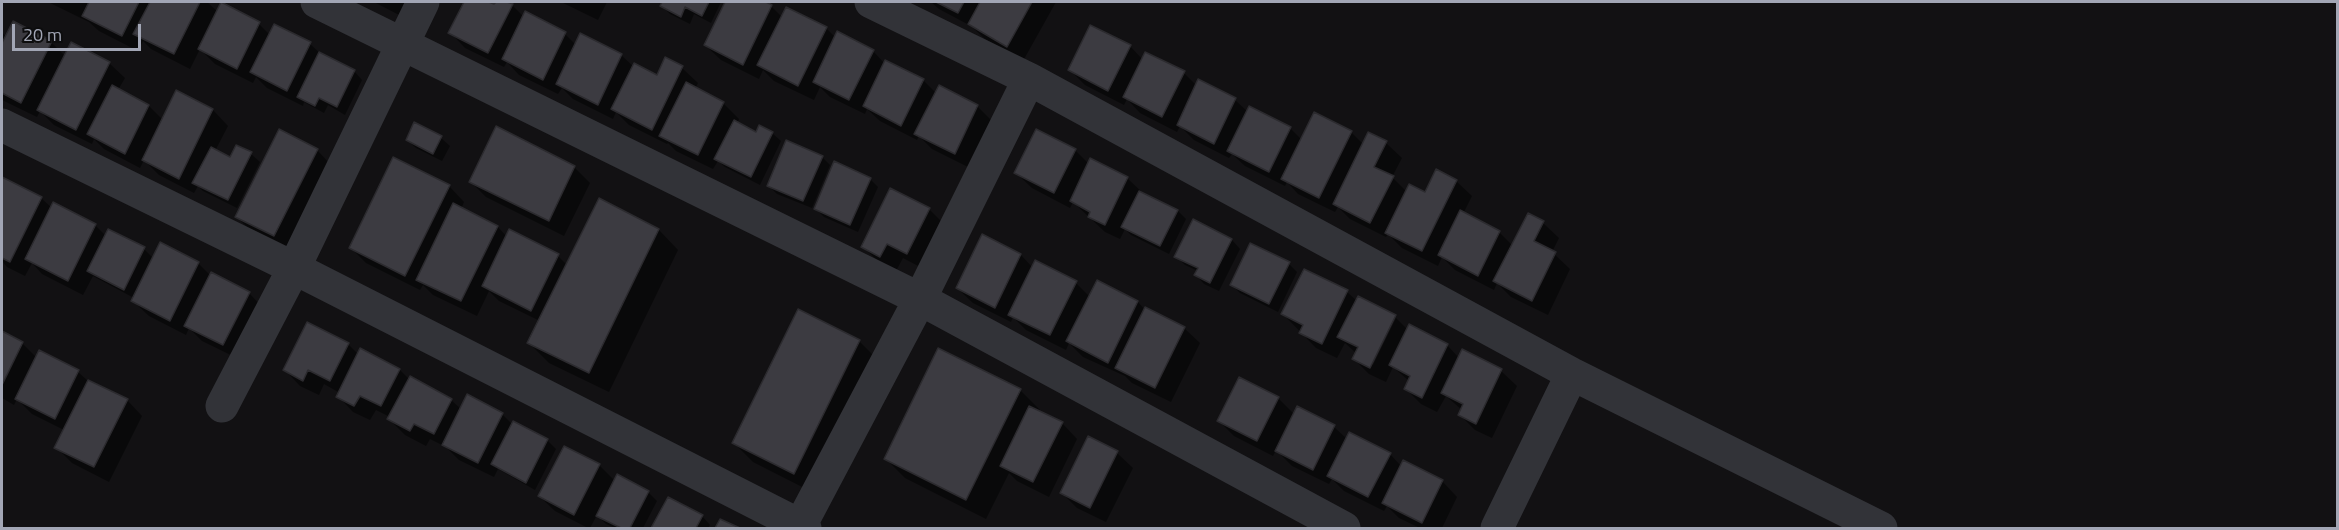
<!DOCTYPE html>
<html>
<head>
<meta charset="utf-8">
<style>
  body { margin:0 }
  #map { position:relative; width:2339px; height:530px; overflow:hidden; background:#121113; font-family:"Titillium Web",sans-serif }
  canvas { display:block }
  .frame { position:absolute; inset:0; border:3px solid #a2a6b5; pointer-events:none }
  .scale { position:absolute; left:12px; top:24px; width:129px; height:27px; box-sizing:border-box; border:3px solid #a2a6b5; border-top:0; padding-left:8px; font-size:18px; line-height:21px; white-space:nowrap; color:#a2a6b5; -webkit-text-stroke:4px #0d0d0e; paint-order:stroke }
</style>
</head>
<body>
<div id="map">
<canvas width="2339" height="530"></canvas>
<div class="frame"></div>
<div class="scale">20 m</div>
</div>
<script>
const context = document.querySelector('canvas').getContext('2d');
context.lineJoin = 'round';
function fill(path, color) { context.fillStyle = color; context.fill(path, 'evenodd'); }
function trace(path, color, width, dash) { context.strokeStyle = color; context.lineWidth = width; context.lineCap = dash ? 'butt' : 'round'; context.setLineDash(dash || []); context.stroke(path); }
fill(new Path2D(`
  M 48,2 L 207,2 L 218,12 L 259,24 L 270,35 L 310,44 L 321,54 L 354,71 L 362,80 L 345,115 L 328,105 L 324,113 L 304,102 L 303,106 L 267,88 L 256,77 L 253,83 L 215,64 L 200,49 L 190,69 L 151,49 L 143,41 L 138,51 L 99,31 L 89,22 Z
  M 374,2 L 411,2 L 403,17 Z
  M 465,2 L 486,2 L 495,6 L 497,2 L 503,2 L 512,5 L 524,17 L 565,34 L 576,45 L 621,55 L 634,67 L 657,77 L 682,68 L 698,83 L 695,89 L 723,103 L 739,119 L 737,124 L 756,134 L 772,133 L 781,141 L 760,185 L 725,167 L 718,161 L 713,169 L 676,151 L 668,143 L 667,144 L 629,125 L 616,112 L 613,119 L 573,99 L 562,88 L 558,94 L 519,75 L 507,62 L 504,67 L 465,48 L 450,32 Z
  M 561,2 L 607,2 L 598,20 Z
  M 664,2 L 721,2 L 711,23 L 694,14 L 690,24 L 670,14 L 662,6 Z
  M 727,2 L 763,2 L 771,6 L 782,17 L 826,28 L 836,38 L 873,51 L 885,64 L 923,80 L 936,93 L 977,106 L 993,122 L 970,168 L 932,149 L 919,136 L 917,140 L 880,121 L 867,109 L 865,114 L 830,97 L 820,87 L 814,100 L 774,81 L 763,70 L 759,79 L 721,60 L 705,45 Z
  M 931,2 L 1056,2 L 1023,61 L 985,39 L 971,26 L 939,9 Z
  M 13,23 L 51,42 L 65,56 L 109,63 L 125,78 L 118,90 L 149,106 L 163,120 L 177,92 L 213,110 L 228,126 L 215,151 L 231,159 L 237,147 L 251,154 L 260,162 L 237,208 L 203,191 L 198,186 L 194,193 L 159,175 L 144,160 L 140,168 L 104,149 L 94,139 L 92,144 L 54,125 L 40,111 L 37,117 L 2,100 L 2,32 L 6,37 Z
  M 1130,46 L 1143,60 L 1184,73 L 1197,86 L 1199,81 L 1235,100 L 1248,112 L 1290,128 L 1302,140 L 1351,132 L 1364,145 L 1386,143 L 1402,158 L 1392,177 L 1407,192 L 1425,194 L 1456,181 L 1472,196 L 1463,214 L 1499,232 L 1513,246 L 1528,215 L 1543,223 L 1559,238 L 1552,252 L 1570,269 L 1548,315 L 1511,297 L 1497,283 L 1494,290 L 1455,270 L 1442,257 L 1438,266 L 1402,248 L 1388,234 L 1386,237 L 1350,219 L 1338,207 L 1335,212 L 1298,194 L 1287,182 L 1285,186 L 1245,166 L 1232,154 L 1229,158 L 1194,140 L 1180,126 L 1177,132 L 1140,113 L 1127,99 L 1124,105 L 1085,85 L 1070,70 Z
  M 441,138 L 450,146 L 442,161 L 416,148 L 407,140 Z
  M 317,150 L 332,166 L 290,251 L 252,232 L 237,217 Z
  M 1075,150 L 1089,164 L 1127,178 L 1144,194 L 1178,211 L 1186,219 L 1169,254 L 1131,235 L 1125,229 L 1120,239 L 1105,232 L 1073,202 L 1070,208 L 1032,188 L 1016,173 Z
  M 822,157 L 830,165 L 812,208 L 777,194 L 768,185 Z
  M 574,167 L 590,183 L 564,236 L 486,197 L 471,182 Z
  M 2,179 L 41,198 L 52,208 L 95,225 L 106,236 L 144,249 L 154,259 L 198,263 L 211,276 L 249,293 L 264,309 L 239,359 L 202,341 L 189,328 L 186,335 L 149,316 L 133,301 L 134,298 L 93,276 L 83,295 L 42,274 L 32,263 L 25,276 L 7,267 L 2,261 Z
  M 870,179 L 878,187 L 858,232 L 824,217 L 816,209 Z
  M 449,186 L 464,202 L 461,209 L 498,227 L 507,237 L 558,256 L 567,265 L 599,200 L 659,230 L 678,250 L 609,392 L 549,363 L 529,343 L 540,321 L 499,301 L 489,291 L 477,316 L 433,295 L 423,285 L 420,290 L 366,263 L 350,247 Z
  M 929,209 L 944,224 L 922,268 L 903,258 L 896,271 L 879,262 L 863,247 Z
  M 1194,221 L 1232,240 L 1240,249 L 1219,291 L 1204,284 L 1196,275 L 1198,271 L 1185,265 L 1176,256 Z
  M 983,236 L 1021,255 L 1033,268 L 1076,283 L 1090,297 L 1097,282 L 1138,302 L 1145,310 L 1184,328 L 1200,343 L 1171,402 L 1132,383 L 1125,376 L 1083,357 L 1069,343 L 1066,350 L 1026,330 L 1013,317 L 1011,322 L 973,303 L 957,288 Z
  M 1289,264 L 1297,272 L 1278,312 L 1240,293 L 1231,284 Z
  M 1305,271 L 1347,292 L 1357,301 L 1373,365 L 1396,318 L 1408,330 L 1447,345 L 1459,358 L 1463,351 L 1501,371 L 1517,386 L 1492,438 L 1475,430 L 1460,415 L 1462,410 L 1446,396 L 1437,412 L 1421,404 L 1405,388 L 1409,381 L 1393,367 L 1386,382 L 1369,374 L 1354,359 L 1356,353 L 1345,343 L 1337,358 L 1316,348 L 1283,314 Z
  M 2,333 L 22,343 L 37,358 L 78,372 L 88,381 L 127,400 L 142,416 L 109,482 L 72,463 L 56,447 L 64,430 L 32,414 L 17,399 L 14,405 L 2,398 Z
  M 859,341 L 879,361 L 814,493 L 753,462 L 734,443 Z
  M 348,344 L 359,355 L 361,350 L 400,370 L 410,380 L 451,400 L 461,409 L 468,396 L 502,414 L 513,425 L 547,440 L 556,449 L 535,490 L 498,469 L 494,477 L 459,460 L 446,447 L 430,439 L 426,446 L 405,435 L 389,419 L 390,417 L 376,410 L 370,420 L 353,412 L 338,396 L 340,393 L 324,384 L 319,395 L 300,386 L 285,370 Z
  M 1240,379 L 1278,398 L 1294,414 L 1297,408 L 1334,427 L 1347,439 L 1390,454 L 1401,466 L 1442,481 L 1457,497 L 1442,528 L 1420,528 L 1399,518 L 1387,506 L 1384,511 L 1344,491 L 1332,479 L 1329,484 L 1292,466 L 1276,450 L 1273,456 L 1234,436 L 1219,421 Z
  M 1020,390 L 1040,410 L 1039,412 L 1062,423 L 1077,439 L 1049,497 L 1017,481 L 1009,473 L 986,519 L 905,478 L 886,459 Z
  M 1117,453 L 1133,468 L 1106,522 L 1077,508 L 1062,493 Z
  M 599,465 L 615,481 L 618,477 L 648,492 L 657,501 L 643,528 L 615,528 L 606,524 L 597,515 L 590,528 L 588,528 L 555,511 L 539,496 Z
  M 668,499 L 702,516 L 710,525 L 708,528 L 653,528 Z`), '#0007');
const building = new Path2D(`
  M 89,2 L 139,2 L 122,36 L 82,16 Z
  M 150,2 L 200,2 L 174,54 L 133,34 Z
  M 221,2 L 260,22 L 237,69 L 198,49 Z
  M 464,2 L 489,2 L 494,4 L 496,2 L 507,2 L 513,4 L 488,53 L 448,33 Z
  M 662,2 L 709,2 L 702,16 L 685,7 L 681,17 L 660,6 Z
  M 725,2 L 766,2 L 772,5 L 743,65 L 704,45 Z
  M 936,2 L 964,2 L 958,13 Z
  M 980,2 L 1032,2 L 1007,47 L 968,24 Z
  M 786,7 L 827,27 L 798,86 L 757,65 Z
  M 525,11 L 566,32 L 543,80 L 502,59 Z
  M 13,21 L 52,41 L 21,103 L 2,93 L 2,43 Z
  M 274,24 L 311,42 L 287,91 L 250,72 Z
  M 1090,25 L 1131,45 L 1108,91 L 1068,70 Z
  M 837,31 L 874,50 L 849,100 L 813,82 Z
  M 580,33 L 622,54 L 598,105 L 556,84 Z
  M 71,42 L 110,62 L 76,130 L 37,110 Z
  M 319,52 L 355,70 L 337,107 L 319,98 L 315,106 L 297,97 Z
  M 1145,52 L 1185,71 L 1162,117 L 1123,97 Z
  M 665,57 L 683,66 L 652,130 L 611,109 L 634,63 L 657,75 Z
  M 885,60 L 924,79 L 901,126 L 863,106 Z
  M 1198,79 L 1236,98 L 1214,144 L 1177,125 Z
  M 686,82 L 724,102 L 698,155 L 659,136 Z
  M 112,85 L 149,105 L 125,154 L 87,134 Z
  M 939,85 L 978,105 L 955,154 L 914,134 Z
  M 176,90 L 213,109 L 179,179 L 142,160 Z
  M 1249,106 L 1291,127 L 1269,172 L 1227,151 Z
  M 1314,112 L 1352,131 L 1319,198 L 1281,179 Z
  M 734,120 L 756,132 L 759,125 L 773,132 L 751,177 L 714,159 Z
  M 414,122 L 442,136 L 433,154 L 406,140 Z
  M 496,126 L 575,166 L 549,221 L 469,182 Z
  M 279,129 L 318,149 L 274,236 L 235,217 Z
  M 1036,129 L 1076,149 L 1054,193 L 1014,173 Z
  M 1368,132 L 1387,141 L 1374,167 L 1394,176 L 1370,223 L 1333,204 Z
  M 786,140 L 823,156 L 803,201 L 767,186 Z
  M 236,145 L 252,152 L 228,200 L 192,183 L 211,147 L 230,157 Z
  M 393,157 L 450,185 L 405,276 L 349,248 Z
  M 1090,158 L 1128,177 L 1105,225 L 1088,217 L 1090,212 L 1070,201 Z
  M 834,161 L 871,178 L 850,225 L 814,209 Z
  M 1436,169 L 1457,180 L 1422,251 L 1385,233 L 1409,184 L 1425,192 Z
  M 2,177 L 42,197 L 10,262 L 2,258 Z
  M 890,188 L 930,208 L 907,254 L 887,244 L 880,257 L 861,247 Z
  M 1139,191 L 1178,210 L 1160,246 L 1121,227 Z
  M 599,198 L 659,229 L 589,373 L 527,343 Z
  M 53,202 L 96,224 L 68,281 L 25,259 Z
  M 453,203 L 498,226 L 461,301 L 416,280 Z
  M 1460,210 L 1500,231 L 1478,276 L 1438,255 Z
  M 1528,213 L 1544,221 L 1534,241 L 1556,252 L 1532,301 L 1493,281 Z
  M 1193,219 L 1232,239 L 1210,283 L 1194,275 L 1198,268 L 1174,257 Z
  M 108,229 L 145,247 L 124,290 L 87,271 Z
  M 509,229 L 559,254 L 531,311 L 482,286 Z
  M 982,234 L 1021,254 L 995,308 L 956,288 Z
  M 160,242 L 199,262 L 170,321 L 131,301 Z
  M 1250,243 L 1290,262 L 1269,304 L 1230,285 Z
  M 1035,260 L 1077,281 L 1050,335 L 1008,315 Z
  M 1304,269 L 1348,290 L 1322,344 L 1299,333 L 1303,325 L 1281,314 Z
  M 211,272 L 250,292 L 223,345 L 184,326 Z
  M 1097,280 L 1138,301 L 1108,363 L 1066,341 Z
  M 1358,296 L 1396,315 L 1370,368 L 1352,359 L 1358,347 L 1337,337 Z
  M 1145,307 L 1185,327 L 1155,388 L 1115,368 Z
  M 798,309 L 860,340 L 794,474 L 732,443 Z
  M 307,322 L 349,343 L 330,381 L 308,370 L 303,381 L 283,370 Z
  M 1409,324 L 1448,344 L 1422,398 L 1404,389 L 1410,376 L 1389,365 Z
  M 2,331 L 23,342 L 2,385 Z
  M 360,348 L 400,369 L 381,406 L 360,396 L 354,406 L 336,397 Z
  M 938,348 L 1021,389 L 966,500 L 884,459 Z
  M 1462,349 L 1502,369 L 1476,424 L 1458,415 L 1463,404 L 1441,393 Z
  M 39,350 L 79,370 L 55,419 L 15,399 Z
  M 410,376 L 452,399 L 434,434 L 414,424 L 410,431 L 387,419 Z
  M 1239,377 L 1279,397 L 1257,441 L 1217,421 Z
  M 88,380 L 128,399 L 94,467 L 54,448 Z
  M 467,394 L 503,413 L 478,463 L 442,445 Z
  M 1029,406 L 1063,422 L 1033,482 L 1000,466 Z
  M 1297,406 L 1335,425 L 1313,470 L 1275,451 Z
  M 513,421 L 548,439 L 526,483 L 491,464 Z
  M 1349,432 L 1391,453 L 1368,497 L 1327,476 Z
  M 1088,436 L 1118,451 L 1090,508 L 1060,493 Z
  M 564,446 L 600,464 L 574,515 L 538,496 Z
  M 1403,460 L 1443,480 L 1422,523 L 1382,503 Z
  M 617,474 L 649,491 L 630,528 L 621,528 L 596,516 Z
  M 668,497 L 703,515 L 696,528 L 651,528 Z
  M 720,519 L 740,528 L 715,528 Z`);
fill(building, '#3c3b41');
trace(building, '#2c2b2f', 1.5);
trace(new Path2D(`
  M 317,2 L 920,299 L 1344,528
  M 871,2 L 1029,79 L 1572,374 L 1881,528
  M 2,125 L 294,268 L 805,528
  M 222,406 L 294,268 L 423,2
  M 799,528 L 920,299 L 1029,79
  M 1497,528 L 1572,374`), '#323338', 33);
</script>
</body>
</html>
